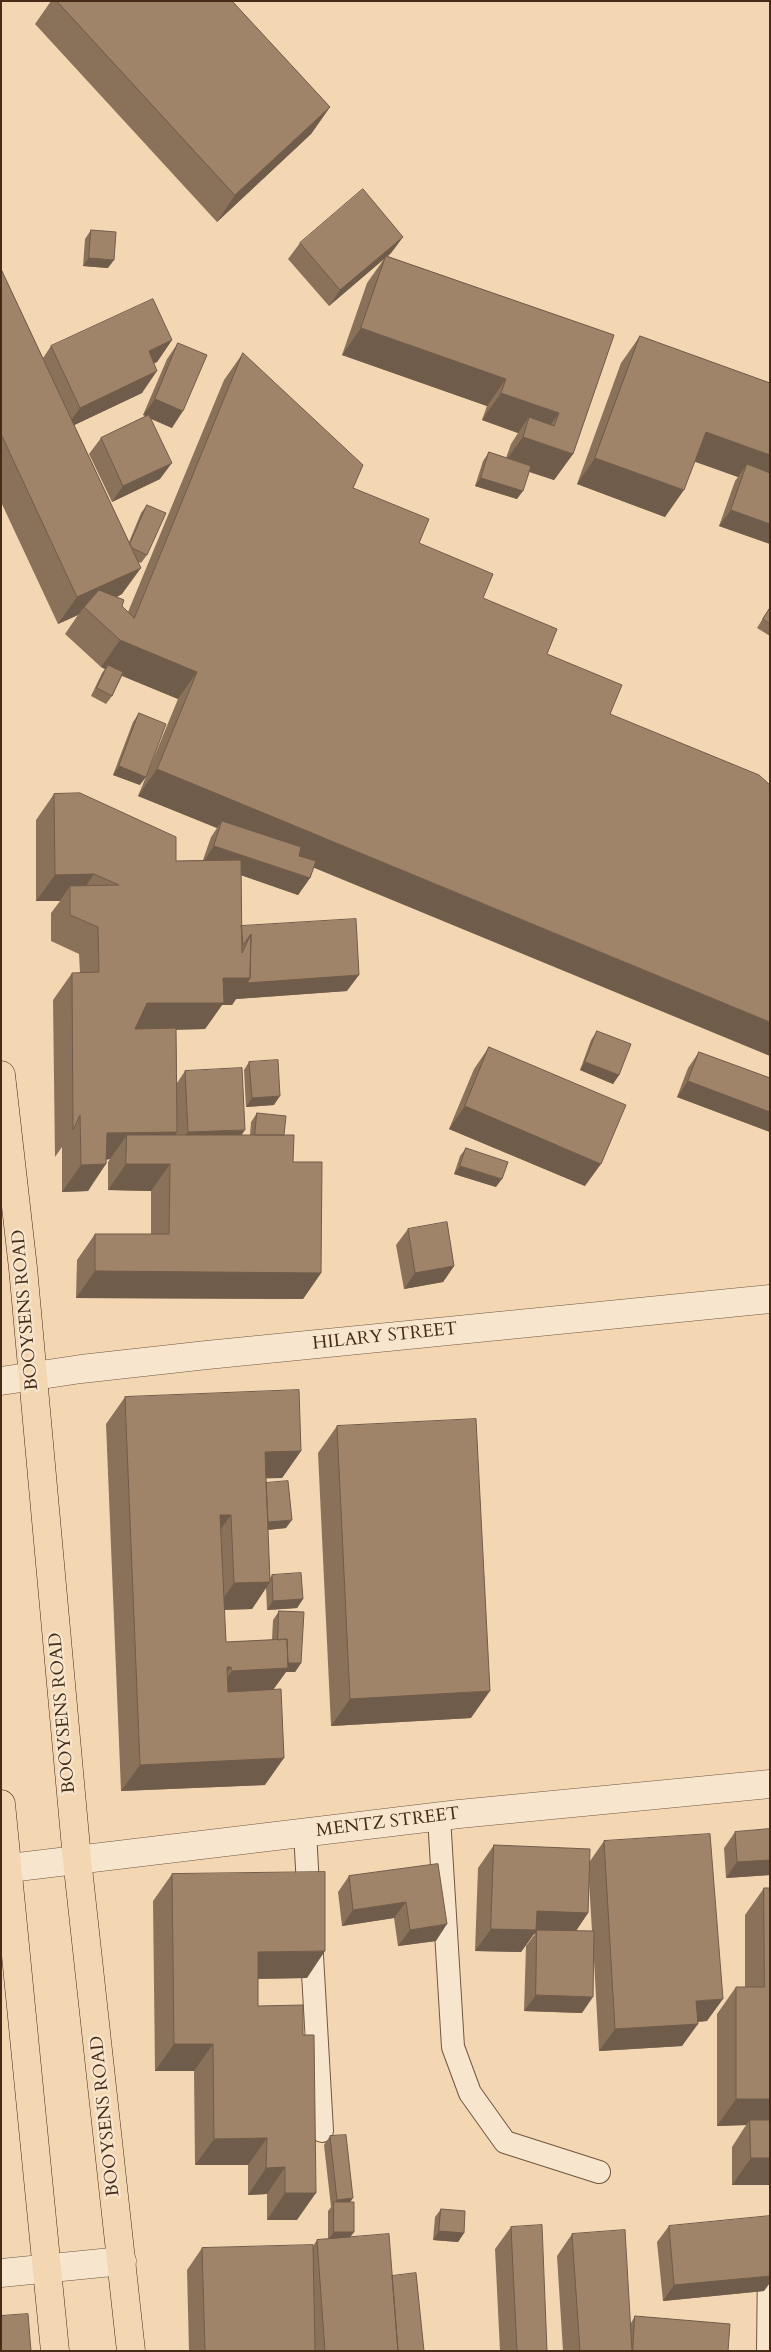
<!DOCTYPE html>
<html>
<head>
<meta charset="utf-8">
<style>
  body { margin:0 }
  #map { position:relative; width:771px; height:2352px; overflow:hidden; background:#f3d7b3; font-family:Cardo,serif }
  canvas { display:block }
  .frame { position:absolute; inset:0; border:2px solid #462b19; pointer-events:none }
</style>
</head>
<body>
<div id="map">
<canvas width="771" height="2352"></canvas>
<div class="frame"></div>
</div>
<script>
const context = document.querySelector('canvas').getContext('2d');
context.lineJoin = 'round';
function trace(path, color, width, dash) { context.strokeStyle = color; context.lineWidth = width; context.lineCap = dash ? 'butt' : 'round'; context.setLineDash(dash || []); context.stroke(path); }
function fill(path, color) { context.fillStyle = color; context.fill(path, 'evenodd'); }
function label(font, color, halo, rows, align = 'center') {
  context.font = font + ' Cardo,serif'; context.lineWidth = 4.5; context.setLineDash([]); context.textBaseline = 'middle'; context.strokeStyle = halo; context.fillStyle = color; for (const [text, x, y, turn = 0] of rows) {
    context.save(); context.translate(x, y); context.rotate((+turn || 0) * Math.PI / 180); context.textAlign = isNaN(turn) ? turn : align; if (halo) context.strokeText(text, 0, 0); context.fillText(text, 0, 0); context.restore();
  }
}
const service = new Path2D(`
  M 439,1817 L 453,2047 L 470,2093 L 505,2142 L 599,2172
  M 305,1832 L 309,1904
  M 311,1938 L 322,2131
  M 768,2351 L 769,2264`);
const minor = new Path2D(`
  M 1,1381 L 81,1369 L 207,1355 L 770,1299
  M 1,1869 L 459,1814 L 770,1784
  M 1,2273 L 122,2261`);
const primary = new Path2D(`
  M 1,1075 L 23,1268 L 77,1859 L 131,2351
  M 1,1804 L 55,2351`);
trace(service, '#715640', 24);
trace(minor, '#715640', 29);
trace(primary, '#462b19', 29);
trace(service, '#f7e5ce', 22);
trace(minor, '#f7e5ce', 28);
trace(primary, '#f3d7b3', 28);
fill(new Path2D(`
  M 51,1 L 232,1 L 330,107 L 311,134 L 217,222 L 35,24 Z
  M 91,230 L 108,268 L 83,266 L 85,239 Z
  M 403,237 L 391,253 L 387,256 L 614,335 L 573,454 L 554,480 L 529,472 L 517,499 L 475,486 L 483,461 L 489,452 L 506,458 L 511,444 L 518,433 L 482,420 L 487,406 L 342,355 L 367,283 L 384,259 L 329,306 L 288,259 L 300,243 Z
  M 1,269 L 43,358 L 51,346 L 172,340 L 157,362 L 154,363 L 142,393 L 74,425 L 129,542 L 141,513 L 147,505 L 147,555 L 141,563 L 138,562 L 122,594 L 117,597 L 122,606 L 128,612 L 224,380 L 243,353 L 353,488 L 419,543 L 310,878 L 298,895 L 241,875 L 241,926 L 347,991 L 236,999 L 232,1005 L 222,1005 L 205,1029 L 176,1030 L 177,1083 L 185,1071 L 241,1135 L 250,1135 L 251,1122 L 257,1113 L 284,1135 L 293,1162 L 321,1273 L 303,1299 L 76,1298 L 77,1260 L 95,1234 L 151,1234 L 151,1191 L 108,1190 L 108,1162 L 110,1159 L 106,1160 L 88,1191 L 62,1192 L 62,1147 L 55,1157 L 53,1000 L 72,973 L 80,973 L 79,954 L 51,941 L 51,913 L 60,901 L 36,901 L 36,820 L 54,794 L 176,861 L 203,860 L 211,837 L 217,828 L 138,796 L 178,699 L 122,676 L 112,696 L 106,704 L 91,696 L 102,673 L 105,669 L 101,667 L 65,634 L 78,615 L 58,624 L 1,502 Z
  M 640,336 L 770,383 L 770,544 L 719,526 L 735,481 L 738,477 L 695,461 L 665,517 L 577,484 L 621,363 Z
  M 178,343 L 172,428 L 151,419 L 160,479 L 112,502 L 89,454 L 101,438 L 146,416 L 143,415 L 167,359 Z
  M 770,607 L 770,636 L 757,628 Z
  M 139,713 L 140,785 L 113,775 L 133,722 Z
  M 597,1031 L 619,1075 L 613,1084 L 580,1070 L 591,1040 Z
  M 489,1047 L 585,1186 L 449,1129 L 474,1069 Z
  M 699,1052 L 770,1078 L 770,1132 L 677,1097 L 688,1068 Z
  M 249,1062 L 274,1105 L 246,1107 L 244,1070 Z
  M 466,1148 L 496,1187 L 454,1174 L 460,1156 Z
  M 408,1229 L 454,1266 L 443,1282 L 404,1289 L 396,1245 Z
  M 125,1397 L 301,1451 L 282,1478 L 266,1478 L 266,1483 L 286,1528 L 268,1530 L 270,1578 L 272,1575 L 303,1599 L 297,1608 L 267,1610 L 266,1588 L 252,1609 L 224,1610 L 226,1642 L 272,1640 L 273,1620 L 279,1611 L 301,1663 L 295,1672 L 286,1672 L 273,1690 L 265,1785 L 121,1791 L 106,1424 Z
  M 337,1426 L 471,1718 L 331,1726 L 318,1453 Z
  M 770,1829 L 770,1875 L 726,1878 L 724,1848 L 735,1832 Z
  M 604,1841 L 707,2021 L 697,2022 L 682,2046 L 599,2051 L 594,1960 L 582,2013 L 524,2011 L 526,1946 L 535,1934 L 534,1934 L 521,1952 L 475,1951 L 478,1868 L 494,1845 L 590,1861 ZM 589,1882 L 592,1931 L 576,1931 L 588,1913 Z
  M 438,1864 L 436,1941 L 398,1946 L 394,1918 L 342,1926 L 338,1892 L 349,1876 Z
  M 172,1874 L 307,1978 L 258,1979 L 258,2006 L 297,2220 L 267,2220 L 267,2194 L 248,2195 L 248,2165 L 195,2165 L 194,2071 L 155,2071 L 153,1901 Z
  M 764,1888 L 770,1888 L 770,2185 L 732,2185 L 732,2147 L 746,2125 L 717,2126 L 717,2014 L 736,1987 L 745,1987 L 745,1915 Z
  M 330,2136 L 350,2202 L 354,2232 L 350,2237 L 392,2276 L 424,2351 L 189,2351 L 187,2270 L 202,2248 L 313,2246 L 317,2240 L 328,2239 L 328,2211 L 331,2207 L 324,2145 Z
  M 441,2209 L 464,2233 L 458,2242 L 433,2240 L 435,2217 Z
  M 669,2226 L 764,2291 L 663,2301 L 657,2242 Z
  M 511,2227 L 547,2351 L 500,2351 L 495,2249 Z
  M 572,2234 L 631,2323 L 635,2316 L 728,2351 L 563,2351 L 557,2256 Z`), '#8a725a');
fill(new Path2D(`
  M 330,107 L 311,134 L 217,222 L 235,195 Z
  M 403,237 L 391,253 L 386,258 L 386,256 L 384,259 L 329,306 L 340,290 Z
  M 89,258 L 114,260 L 108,268 L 83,266 Z
  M 361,328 L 506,379 L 487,406 L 342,355 Z
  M 172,340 L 157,362 L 133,373 L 149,351 Z
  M 157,371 L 142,393 L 64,430 L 80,408 Z
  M 501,393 L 559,413 L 540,440 L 529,417 L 518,433 L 482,420 Z
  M 155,399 L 183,411 L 172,428 L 143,415 Z
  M 706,432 L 770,455 L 770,489 L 747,464 L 738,477 L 687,459 Z
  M 523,437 L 573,454 L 554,480 L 504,463 Z
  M 595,458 L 684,490 L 665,517 L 577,484 Z
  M 172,463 L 160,479 L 112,502 L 123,486 Z
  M 481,478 L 523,491 L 517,499 L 475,486 Z
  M 731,510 L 770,524 L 770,544 L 719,526 Z
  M 141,568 L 122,594 L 88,611 L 84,607 L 78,615 L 58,624 L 77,597 Z
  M 120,640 L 197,672 L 178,699 L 106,669 L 108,665 L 105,669 L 101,667 Z
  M 119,766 L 146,777 L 140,785 L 113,775 Z
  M 157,769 L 770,1022 L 770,1056 L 220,829 L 222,821 L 217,828 L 138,796 Z
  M 214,846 L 310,878 L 298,895 L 203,862 Z
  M 94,874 L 76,901 L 70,886 L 60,901 L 36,901 L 55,875 Z
  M 359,975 L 347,991 L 236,999 L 232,1005 L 222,1005 L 205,1029 L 128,1030 L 147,1003 L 223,978 Z
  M 585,1062 L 619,1075 L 613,1084 L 580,1070 Z
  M 688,1081 L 770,1112 L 770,1132 L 677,1097 Z
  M 280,1096 L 274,1105 L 246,1107 L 252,1098 Z
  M 465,1106 L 601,1164 L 585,1186 L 449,1129 Z
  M 245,1130 L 234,1146 L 176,1148 L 188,1132 Z
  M 177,1132 L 158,1159 L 127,1135 L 110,1159 L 88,1160 L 107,1133 Z
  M 106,1164 L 88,1191 L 62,1192 L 81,1165 Z
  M 126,1164 L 170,1164 L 151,1191 L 108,1190 Z
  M 460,1166 L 502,1179 L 496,1187 L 454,1174 Z
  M 454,1266 L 443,1282 L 404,1289 L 415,1273 Z
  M 95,1271 L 321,1273 L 303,1299 L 76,1298 Z
  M 301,1451 L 282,1478 L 246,1479 L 265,1452 Z
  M 220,1515 L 231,1515 L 212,1541 Z
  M 292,1520 L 286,1528 L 255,1531 L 261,1523 Z
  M 270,1582 L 252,1609 L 215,1610 L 234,1583 Z
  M 303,1599 L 297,1608 L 267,1610 L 273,1601 Z
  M 276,1662 L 301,1663 L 295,1672 L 286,1672 L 269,1695 L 213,1697 L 232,1671 Z
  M 227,1667 L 231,1667 L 212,1694 Z
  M 490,1691 L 471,1718 L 331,1726 L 350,1699 Z
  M 284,1758 L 265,1785 L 121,1791 L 140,1765 Z
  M 770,1860 L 770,1875 L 726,1878 L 737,1862 Z
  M 406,1902 L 394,1918 L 342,1926 L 353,1910 Z
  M 537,1911 L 588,1913 L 573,1935 L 537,1930 L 535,1934 L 534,1934 L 521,1952 L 475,1951 L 491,1929 Z
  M 447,1924 L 436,1941 L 398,1946 L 410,1930 Z
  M 325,1951 L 307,1978 L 239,1979 L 258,1952 Z
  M 536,1995 L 593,1997 L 582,2013 L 524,2011 Z
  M 723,1999 L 707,2021 L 681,2023 L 696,2001 Z
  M 698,2024 L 682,2046 L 599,2051 L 615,2029 Z
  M 174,2044 L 213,2044 L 194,2071 L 155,2071 Z
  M 736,2099 L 770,2099 L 770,2125 L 750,2120 L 746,2125 L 717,2126 Z
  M 267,2138 L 248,2165 L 195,2165 L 214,2139 Z
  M 751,2158 L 770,2158 L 770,2185 L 732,2185 Z
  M 285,2167 L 267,2194 L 248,2195 L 266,2168 Z
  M 285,2193 L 316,2193 L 297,2220 L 267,2220 Z
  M 353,2198 L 347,2207 L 334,2204 L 337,2200 Z
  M 439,2231 L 464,2233 L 458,2242 L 433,2240 Z
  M 334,2232 L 354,2232 L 348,2240 L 328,2240 Z
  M 770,2276 L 770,2283 L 764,2291 L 663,2301 L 674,2285 Z`), '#705c4a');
const building = new Path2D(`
  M 57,1 L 232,1 L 330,107 L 235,195 Z
  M 363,189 L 403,237 L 340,290 L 300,243 Z
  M 91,230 L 116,232 L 114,260 L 89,258 Z
  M 386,256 L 614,335 L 573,454 L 523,437 L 529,417 L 554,426 L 559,413 L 501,393 L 506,379 L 361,328 Z
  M 1,269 L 141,568 L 77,597 L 1,434 Z
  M 153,299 L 172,340 L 149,351 L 157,371 L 80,408 L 51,346 Z
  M 640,336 L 770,383 L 770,455 L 706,432 L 684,490 L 595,458 Z
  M 178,343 L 207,355 L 183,411 L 155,399 Z
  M 243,353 L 363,465 L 353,488 L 429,519 L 419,543 L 493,574 L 483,598 L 557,629 L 547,654 L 622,685 L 610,714 L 759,775 L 770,785 L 770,1022 L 157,769 L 197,672 L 120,640 L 84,607 L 99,590 L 124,600 L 122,606 L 134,618 Z
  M 149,415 L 172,463 L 123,486 L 101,438 Z
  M 489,452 L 531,466 L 523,491 L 481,478 Z
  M 747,464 L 770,473 L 770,524 L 731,510 Z
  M 147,505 L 166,513 L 147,555 L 132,548 L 130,544 Z
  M 770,608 L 770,624 L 763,619 Z
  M 108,665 L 123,672 L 112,696 L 97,688 Z
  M 139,713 L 166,724 L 146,777 L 119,766 Z
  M 80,793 L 176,837 L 176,861 L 241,860 L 242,953 L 251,934 L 250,978 L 223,978 L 224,1003 L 147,1003 L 135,1029 L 176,1028 L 177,1132 L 107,1133 L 106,1164 L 81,1165 L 80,1115 L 73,1130 L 72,973 L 99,972 L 98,927 L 70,915 L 70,886 L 119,885 L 94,874 L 55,875 L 54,794 Z
  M 222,821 L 301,847 L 299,856 L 316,861 L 310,878 L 214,846 Z
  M 356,919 L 359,975 L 247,983 L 250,978 L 251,934 L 243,945 L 241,926 Z
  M 597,1031 L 631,1044 L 619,1075 L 585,1062 Z
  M 489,1047 L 626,1105 L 601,1164 L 465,1106 Z
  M 699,1052 L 770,1078 L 770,1112 L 688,1081 Z
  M 278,1060 L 280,1096 L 252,1098 L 249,1062 Z
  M 242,1068 L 245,1130 L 188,1132 L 185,1071 Z
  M 257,1113 L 286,1116 L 284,1135 L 255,1135 Z
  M 127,1135 L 294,1135 L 293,1162 L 322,1162 L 321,1273 L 95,1271 L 95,1234 L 169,1234 L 170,1164 L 126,1164 Z
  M 466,1148 L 508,1162 L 502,1179 L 460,1166 Z
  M 447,1222 L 454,1266 L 415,1273 L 408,1229 Z
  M 299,1390 L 301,1451 L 265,1452 L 270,1582 L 234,1583 L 231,1515 L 220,1515 L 226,1642 L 287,1639 L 288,1668 L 232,1671 L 231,1667 L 227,1667 L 228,1692 L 281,1689 L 284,1758 L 140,1765 L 125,1397 Z
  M 476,1419 L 490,1691 L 350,1699 L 337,1426 Z
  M 288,1481 L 292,1520 L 268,1522 L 266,1483 Z
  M 301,1573 L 303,1599 L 273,1601 L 272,1575 Z
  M 279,1611 L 304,1612 L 301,1663 L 288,1663 L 287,1639 L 278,1640 Z
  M 770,1829 L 770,1860 L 737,1862 L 735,1832 Z
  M 710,1834 L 723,1999 L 696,2001 L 698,2024 L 615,2029 L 604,1841 Z
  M 494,1845 L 590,1849 L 588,1913 L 537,1911 L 536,1930 L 491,1929 Z
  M 438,1864 L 447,1924 L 410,1930 L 406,1902 L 353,1910 L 349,1876 Z
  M 325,1872 L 325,1951 L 258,1952 L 258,2006 L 303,2005 L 303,2035 L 314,2035 L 316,2193 L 285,2193 L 285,2167 L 266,2168 L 267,2138 L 214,2139 L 213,2044 L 174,2044 L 172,1874 Z
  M 764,1888 L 770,1888 L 770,2099 L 736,2099 L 736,1987 L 764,1987 Z
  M 537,1930 L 594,1931 L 593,1997 L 536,1995 Z
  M 750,2120 L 770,2120 L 770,2158 L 751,2158 Z
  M 346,2135 L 353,2198 L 337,2200 L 330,2136 Z
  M 334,2202 L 354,2202 L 354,2232 L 334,2232 Z
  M 441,2209 L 465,2211 L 464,2233 L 439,2231 Z
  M 770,2216 L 770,2276 L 674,2285 L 669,2226 Z
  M 542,2225 L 547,2351 L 514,2351 L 517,2351 L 511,2227 Z
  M 625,2230 L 632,2351 L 580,2351 L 572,2234 Z
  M 389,2234 L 398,2351 L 325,2351 L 317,2240 Z
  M 313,2245 L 315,2351 L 205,2351 L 202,2248 Z
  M 416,2273 L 424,2351 L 398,2351 L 392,2276 Z
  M 28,2314 L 31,2351 L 1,2351 L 1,2316 Z
  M 635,2316 L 730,2324 L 728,2351 L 633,2351 Z`);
fill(building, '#a08469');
trace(building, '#705c4a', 1);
label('18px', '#462b19', '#f7e5ce', [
  ["BOOYSENS ROAD",26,1310,-95],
  ["HILARY STREET",385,1337,-6],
  ["BOOYSENS ROAD",63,1713,-95],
  ["MENTZ STREET",388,1823,-7],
  ["BOOYSENS ROAD",106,2116,-96]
]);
</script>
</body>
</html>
